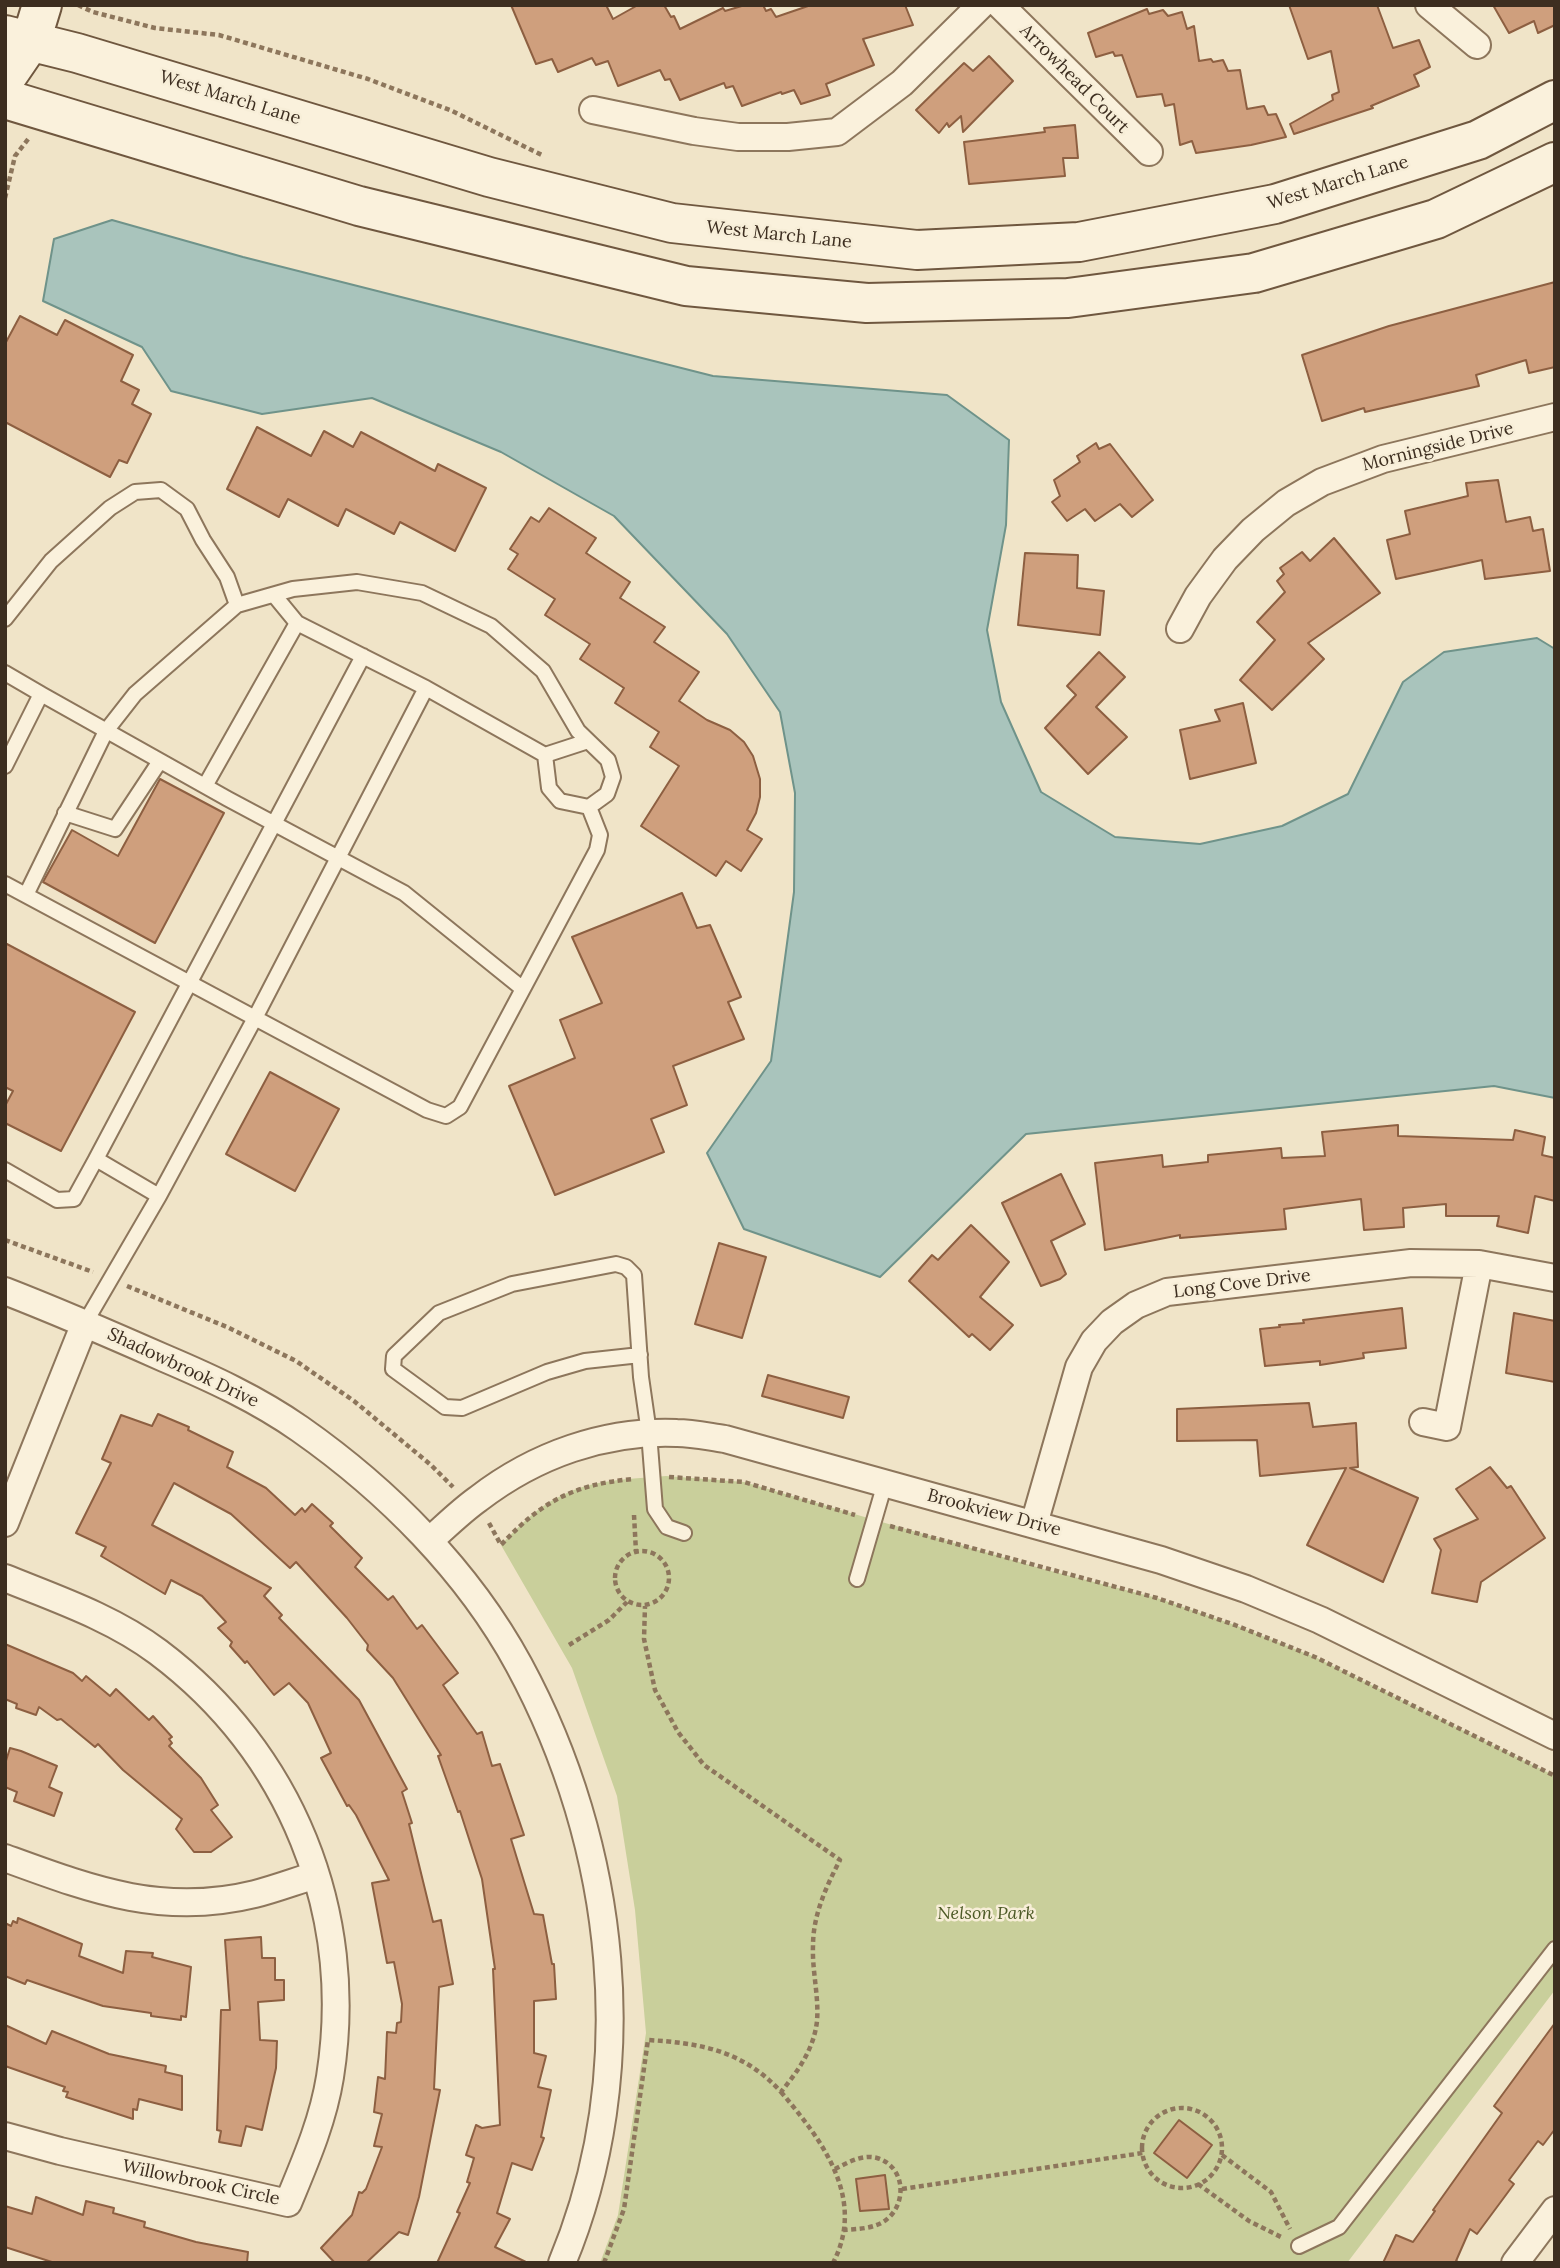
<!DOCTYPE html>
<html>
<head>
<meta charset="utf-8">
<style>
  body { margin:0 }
  #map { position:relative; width:1560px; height:2268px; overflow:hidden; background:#f0e4c8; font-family:Lora,serif }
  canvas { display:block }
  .frame { position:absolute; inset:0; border:7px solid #3d2e20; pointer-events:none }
</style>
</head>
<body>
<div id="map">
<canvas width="1560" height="2268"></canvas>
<div class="frame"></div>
</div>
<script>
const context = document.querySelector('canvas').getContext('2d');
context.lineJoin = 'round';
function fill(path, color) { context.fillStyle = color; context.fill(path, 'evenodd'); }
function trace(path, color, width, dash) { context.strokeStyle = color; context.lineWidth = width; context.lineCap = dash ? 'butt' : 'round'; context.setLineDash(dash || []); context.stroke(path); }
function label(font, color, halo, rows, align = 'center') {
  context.font = font + ' Lora,serif'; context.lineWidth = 5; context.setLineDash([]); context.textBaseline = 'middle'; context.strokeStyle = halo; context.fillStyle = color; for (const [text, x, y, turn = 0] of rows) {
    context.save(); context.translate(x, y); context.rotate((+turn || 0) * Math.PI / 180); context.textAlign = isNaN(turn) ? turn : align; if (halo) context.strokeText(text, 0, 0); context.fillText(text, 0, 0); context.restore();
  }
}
fill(new Path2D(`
  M 666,1476 L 744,1482 L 1047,1570 L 1157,1598 L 1235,1625 L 1315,1657 L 1555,1776 L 1555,1990 L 1347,2263 L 600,2263 L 618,2215 L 646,2033 L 635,1910 L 617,1796 L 572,1668 L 501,1545 C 520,1525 539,1505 565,1494 C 595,1479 633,1479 666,1476 Z`), '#c9cf9b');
const water = new Path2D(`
  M 112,220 L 243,257 L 713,376 L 947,395 L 1009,440 L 1006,525 L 987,630 L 1001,702 L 1041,792 L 1115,837 L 1200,844 L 1282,826 L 1348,794 L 1403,682 L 1444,652 L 1537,638 L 1555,649 L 1555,1098 L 1494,1086 L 1026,1134 L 880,1277 L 744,1229 L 707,1153 L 771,1061 L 794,892 L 795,793 L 780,712 L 727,634 L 614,516 L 501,452 L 372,398 L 262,414 L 171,391 L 142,347 L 43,301 L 54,239 Z`);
fill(water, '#a9c4bc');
trace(water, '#6f938a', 2);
const building = new Path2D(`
  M 511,5 L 606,5 L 613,19 L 638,5 L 664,5 L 671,17 L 674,16 L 680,29 L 723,8 L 725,11 L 745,5 L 763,5 L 766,11 L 771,9 L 776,17 L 811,5 L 905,5 L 913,25 L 863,39 L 874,65 L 826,84 L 830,95 L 801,104 L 794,90 L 782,94 L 781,92 L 742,106 L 733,86 L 726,88 L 724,83 L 680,100 L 670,79 L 665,80 L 660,70 L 618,86 L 608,61 L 596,65 L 592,58 L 558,72 L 552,59 L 536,64 Z
  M 1289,5 L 1377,5 L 1393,48 L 1419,40 L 1430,67 L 1414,75 L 1419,86 L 1371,106 L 1373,108 L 1294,134 L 1290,124 L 1333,100 L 1332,95 L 1339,92 L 1331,51 L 1308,59 Z
  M 1493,5 L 1555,5 L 1555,25 L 1538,33 L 1534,21 L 1509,33 Z
  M 1147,9 L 1149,14 L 1163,10 L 1168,16 L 1182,12 L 1187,29 L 1194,26 L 1199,61 L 1211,59 L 1213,62 L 1223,60 L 1228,71 L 1240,70 L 1247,109 L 1264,106 L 1268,115 L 1276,114 L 1286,137 L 1251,145 L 1196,153 L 1192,141 L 1180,145 L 1174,104 L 1165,106 L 1162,94 L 1137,97 L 1122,55 L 1115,56 L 1113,52 L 1096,57 L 1088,33 Z
  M 989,56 L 1013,81 L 963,132 L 961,116 L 949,127 L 947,123 L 939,133 L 916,110 L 964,63 L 973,71 Z
  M 1075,125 L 1078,158 L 1063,158 L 1065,176 L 969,184 L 964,142 L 1045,132 L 1044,128 Z
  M 1555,282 L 1555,367 L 1529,373 L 1526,360 L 1476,375 L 1479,386 L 1365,412 L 1364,408 L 1322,421 L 1302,355 L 1389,326 Z
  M 20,316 L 57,335 L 65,320 L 133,355 L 121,381 L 139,390 L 132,404 L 151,414 L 127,463 L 119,460 L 110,477 L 5,422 L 5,344 Z
  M 257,427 L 311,456 L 324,431 L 353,447 L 361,432 L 435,471 L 438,464 L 486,488 L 455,551 L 400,522 L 394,534 L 346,509 L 338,526 L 288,499 L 279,517 L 227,489 Z
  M 1096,443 L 1099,449 L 1110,444 L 1153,500 L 1132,517 L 1120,504 L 1095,521 L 1085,509 L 1067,521 L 1052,502 L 1060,496 L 1054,480 L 1080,462 L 1077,456 Z
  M 1498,480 L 1506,522 L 1530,517 L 1533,531 L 1543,529 L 1550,571 L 1485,579 L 1482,560 L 1396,579 L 1387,540 L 1410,534 L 1405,511 L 1468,496 L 1466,483 Z
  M 549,508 L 596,538 L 586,553 L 630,582 L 620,598 L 665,627 L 654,642 L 699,672 L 679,701 L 707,720 L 730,730 L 744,742 L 753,756 L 760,779 L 760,797 L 756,813 L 747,830 L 762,839 L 741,871 L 726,861 L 716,876 L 641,826 L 679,766 L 650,747 L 659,732 L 615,703 L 624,688 L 580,659 L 590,644 L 545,615 L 555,599 L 508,569 L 518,554 L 510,549 L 531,517 L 539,522 Z
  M 1334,538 L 1380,593 L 1308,643 L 1324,659 L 1272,710 L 1240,680 L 1275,640 L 1257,622 L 1285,592 L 1277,581 L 1284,574 L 1280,568 L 1302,552 L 1310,561 Z
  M 1025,553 L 1078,555 L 1077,588 L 1104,591 L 1100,635 L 1018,625 Z
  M 1099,652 L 1125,677 L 1096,707 L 1127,737 L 1088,774 L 1045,728 L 1076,695 L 1067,686 Z
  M 1243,703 L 1256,763 L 1190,779 L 1180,730 L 1220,721 L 1215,710 Z
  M 160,779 L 224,813 L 155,943 L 43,882 L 72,830 L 118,856 Z
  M 682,893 L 697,928 L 710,925 L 741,997 L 728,1002 L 744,1039 L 673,1066 L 687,1105 L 651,1119 L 664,1152 L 555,1195 L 509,1086 L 575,1058 L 560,1020 L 602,1003 L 572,937 Z
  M 5,943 L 135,1012 L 61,1151 L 5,1123 L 5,1106 L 13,1091 L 5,1087 Z
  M 270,1072 L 339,1109 L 295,1191 L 226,1154 Z
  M 1398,1125 L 1398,1136 L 1513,1140 L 1515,1130 L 1545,1137 L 1542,1155 L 1555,1158 L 1555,1201 L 1535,1196 L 1528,1233 L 1497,1226 L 1499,1216 L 1446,1216 L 1446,1204 L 1403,1208 L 1404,1227 L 1364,1230 L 1361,1199 L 1284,1209 L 1286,1229 L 1180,1238 L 1180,1235 L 1105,1250 L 1095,1163 L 1162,1155 L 1163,1167 L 1208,1162 L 1208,1155 L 1281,1148 L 1282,1158 L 1325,1156 L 1322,1132 Z
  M 1061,1174 L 1085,1224 L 1051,1241 L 1066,1274 L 1060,1279 L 1041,1286 L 1002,1203 Z
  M 971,1225 L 1009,1262 L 980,1297 L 1013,1325 L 990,1350 L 972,1334 L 969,1337 L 909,1281 L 932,1255 L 938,1260 Z
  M 719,1243 L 766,1257 L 742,1338 L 695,1324 Z
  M 1402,1308 L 1406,1348 L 1363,1353 L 1364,1358 L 1320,1365 L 1320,1361 L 1265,1366 L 1260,1329 L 1280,1327 L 1279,1325 L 1304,1323 L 1303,1320 Z
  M 1514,1313 L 1555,1321 L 1555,1382 L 1506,1373 Z
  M 768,1375 L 849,1397 L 843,1418 L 762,1396 Z
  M 1309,1403 L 1313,1427 L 1356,1423 L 1358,1467 L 1350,1468 L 1418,1498 L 1383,1582 L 1307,1545 L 1346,1468 L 1260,1476 L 1257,1440 L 1177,1441 L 1177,1409 Z
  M 158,1414 L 189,1427 L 188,1430 L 233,1452 L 227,1467 L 266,1488 L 295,1515 L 302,1508 L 305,1512 L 312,1504 L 333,1523 L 330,1526 L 362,1558 L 355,1567 L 388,1600 L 393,1596 L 417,1629 L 422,1625 L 458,1673 L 443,1685 L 477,1734 L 482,1732 L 492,1766 L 500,1764 L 524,1835 L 511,1839 L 534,1914 L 543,1915 L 552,1964 L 554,1964 L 556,1999 L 534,2001 L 534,2053 L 546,2056 L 538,2087 L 551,2090 L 541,2137 L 544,2138 L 532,2170 L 512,2163 L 497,2213 L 510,2219 L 495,2247 L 528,2263 L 437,2263 L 460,2213 L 457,2212 L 470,2183 L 467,2182 L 474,2158 L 466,2155 L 476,2125 L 482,2128 L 500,2125 L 493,1969 L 495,1969 L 482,1879 L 460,1811 L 458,1812 L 438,1756 L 441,1755 L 393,1678 L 367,1650 L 368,1645 L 347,1618 L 296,1562 L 290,1568 L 231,1514 L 174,1483 L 152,1525 L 271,1588 L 264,1596 L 282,1615 L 279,1618 L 359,1700 L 407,1789 L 402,1792 L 412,1823 L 409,1824 L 433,1922 L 441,1920 L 453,1984 L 439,1987 L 434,2089 L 440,2090 L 419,2197 L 408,2235 L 399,2232 L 366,2263 L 335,2263 L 321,2248 L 352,2215 L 359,2192 L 362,2193 L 366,2189 L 382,2147 L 374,2146 L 382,2114 L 374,2112 L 378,2077 L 385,2079 L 387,2032 L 396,2033 L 397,2023 L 401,2022 L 402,2004 L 394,1962 L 387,1963 L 372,1883 L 389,1880 L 356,1815 L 349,1805 L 347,1806 L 321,1758 L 331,1753 L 308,1703 L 289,1683 L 274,1695 L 247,1661 L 245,1663 L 230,1646 L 232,1642 L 218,1628 L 226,1622 L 202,1596 L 171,1580 L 165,1594 L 101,1556 L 106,1547 L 76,1533 L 111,1463 L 102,1459 L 121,1415 L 152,1426 Z
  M 1490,1467 L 1507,1488 L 1511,1486 L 1545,1538 L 1481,1582 L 1477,1602 L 1432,1593 L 1441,1550 L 1434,1539 L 1478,1519 L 1456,1489 Z
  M 5,1644 L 73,1673 L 82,1681 L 86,1676 L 110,1696 L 116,1689 L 149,1720 L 153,1716 L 172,1737 L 169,1739 L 172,1743 L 169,1746 L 201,1778 L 218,1805 L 211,1810 L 232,1837 L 211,1852 L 194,1852 L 176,1829 L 182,1819 L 123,1770 L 98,1744 L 95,1747 L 61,1719 L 57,1720 L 39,1707 L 36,1715 L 16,1708 L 17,1704 L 5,1699 Z
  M 10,1748 L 21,1751 L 57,1766 L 49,1787 L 62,1793 L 54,1816 L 14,1801 L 17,1792 L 5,1787 L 5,1764 Z
  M 18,1918 L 82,1944 L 79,1956 L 123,1973 L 126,1951 L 153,1953 L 152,1957 L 191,1967 L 186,2017 L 181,2016 L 181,2020 L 151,2016 L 151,2013 L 103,2006 L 27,1980 L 25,1984 L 5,1976 L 5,1923 L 11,1926 L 13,1921 L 17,1923 Z
  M 261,1937 L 262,1958 L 275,1958 L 275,1980 L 284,1980 L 284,2000 L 258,2002 L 260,2040 L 277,2041 L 276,2068 L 262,2130 L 246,2126 L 241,2146 L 219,2142 L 221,2131 L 217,2130 L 221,2010 L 230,2010 L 225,1940 Z
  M 1555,2023 L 1555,2129 L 1543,2145 L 1538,2141 L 1509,2180 L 1514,2184 L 1477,2234 L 1470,2229 L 1456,2261 L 1460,2263 L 1383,2263 L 1396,2235 L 1413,2242 L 1435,2211 L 1433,2210 L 1502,2113 L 1494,2106 Z
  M 5,2025 L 46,2044 L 52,2031 L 109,2054 L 166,2066 L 165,2072 L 182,2076 L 182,2110 L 139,2099 L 137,2110 L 133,2109 L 133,2119 L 66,2097 L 68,2092 L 63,2091 L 65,2087 L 5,2066 Z
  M 1179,2120 L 1212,2145 L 1187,2178 L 1154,2153 Z
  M 885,2175 L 889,2209 L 860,2211 L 856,2179 Z
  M 36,2197 L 83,2215 L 86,2201 L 114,2208 L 113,2213 L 145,2222 L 144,2227 L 196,2242 L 248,2252 L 247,2263 L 55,2263 L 5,2247 L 5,2206 L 32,2214 Z`);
fill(building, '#cf9f7d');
trace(building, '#8d5f41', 2);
const lane = new Path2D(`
  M 274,595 L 297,623
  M 5,619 L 51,561 L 110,508 L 135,492 L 161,490 L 187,509 L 203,540 L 227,577 L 237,605 L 293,589 L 357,582 L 422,593 L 491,626 L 543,671 L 578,731 L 608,760 L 613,777 L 607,794 L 589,807 L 600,835 L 597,850 L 460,1107 L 446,1116 L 427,1110 L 255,1018 L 159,1196 L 85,1323
  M 5,673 L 41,694 L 5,766
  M 41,694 L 228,799 L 404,893 L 523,989
  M 545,755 L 588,741
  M 205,786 L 297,623 L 426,688 L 545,755 L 549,788 L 560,801 L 589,807
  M 65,813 L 115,829 L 160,761
  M 5,884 L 255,1018 L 426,688
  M 26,895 L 106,731 L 135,694 L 237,605
  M 96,1159 L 363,656
  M 5,1170 L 57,1200 L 74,1199 L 96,1159 L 159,1196
  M 640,1355 L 585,1361 L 547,1372 L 462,1408 L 445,1407 L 393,1369 L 394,1356 L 439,1313 L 512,1284 L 616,1264 L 626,1267 L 634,1275 L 641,1377 L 649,1433 L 655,1509 L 667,1527 L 684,1533
  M 857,1579 L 885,1483
  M 1299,2246 L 1339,2227 L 1555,1949`);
const street = new Path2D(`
  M 1000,5 L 1149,152
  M 1429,5 L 1477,45
  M 593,110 L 694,131 L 738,137 L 788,137 L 837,132 L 902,83 L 981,5
  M 1180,629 L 1198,596 L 1225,559 L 1253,530 L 1286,503 L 1322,482 L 1383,459 L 1555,417
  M 5,1291 C 59,1312 112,1335 164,1358 C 211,1378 257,1399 300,1429 C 387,1490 468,1571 519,1665 C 617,1846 642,2071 562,2263
  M 1423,1422 L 1447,1427 L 1479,1264
  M 5,1523 L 85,1323
  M 1034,1524 L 1079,1367 L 1094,1341 L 1112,1322 L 1136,1305 L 1167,1292 L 1411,1263 L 1479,1264 L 1555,1278
  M 429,1541 C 445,1527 461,1511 478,1499 C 535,1455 605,1430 677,1433 C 693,1433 710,1437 725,1439 L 1161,1560 L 1246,1589 L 1320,1620 L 1555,1736
  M 5,1578 C 57,1599 113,1618 158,1652 C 291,1752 356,1912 330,2077 C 323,2121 305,2162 288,2203 L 60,2151 L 5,2136
  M 5,1858 C 90,1889 162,1917 255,1894 C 275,1889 296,1881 316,1875
  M 1515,2263 L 1555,2210`);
const secondary = new Path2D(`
  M 5,35 L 77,53 L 489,177 L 672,223 L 917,250 L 1079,242 L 1275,204 L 1478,140 L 1555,100
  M 5,79 L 31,41 L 42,5
  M 5,99 L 359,206 L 686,286 L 867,303 L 1068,298 L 1254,273 L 1436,219 L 1555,162`);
trace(lane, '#8d765c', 18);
trace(street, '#8d765c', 30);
trace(secondary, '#6f573f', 42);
trace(new Path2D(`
  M 78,5 L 93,12 L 155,28 L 219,35 L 368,79 L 450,110 L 544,156
  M 5,198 L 15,156 L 29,138
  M 5,1240 L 93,1272
  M 127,1286 L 227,1327 L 296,1361 L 354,1401 L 431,1465 L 453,1487
  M 669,1477 L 744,1482 L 855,1515
  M 634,1515 L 636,1552
  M 489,1523 L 501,1545 C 541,1502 574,1484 633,1479
  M 890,1526 L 1157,1598 L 1235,1625 L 1315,1657 L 1555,1776
  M615 1578a27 27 0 1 1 54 0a27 27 0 1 1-54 0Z
  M 569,1645 L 609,1620 L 627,1602
  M 781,2092 C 821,2139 867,2198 833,2263
  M1142 2148a40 40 0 1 1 80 0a40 40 0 1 1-80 0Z
  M 1222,2155 L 1271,2192 L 1290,2229
  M 835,2169 C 847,2163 862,2154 877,2158 C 905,2166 908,2203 886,2220 C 874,2229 857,2229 843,2230
  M 1198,2184 L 1249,2221 L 1283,2238
  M 902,2189 L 1143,2153
  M 604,2263 L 624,2209 L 648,2040 C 701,2043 744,2051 781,2092 C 798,2071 814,2049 817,2021 C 819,1996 812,1971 813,1946 C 813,1915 826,1887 840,1860 L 704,1765 L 678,1732 L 655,1690 L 644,1639 L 645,1606`), '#8d765c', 4.5, [5, 3.5]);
trace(lane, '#faf1dc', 14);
trace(street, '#faf1dc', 26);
trace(secondary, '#faf1dc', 38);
label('18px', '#3d2e20', '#f7eed8', [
  ["Arrowhead Court",1074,79,45],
  ["West March Lane",230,98,17],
  ["West March Lane",1338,183,-17],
  ["West March Lane",779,235,6],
  ["Morningside Drive",1438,447,-14],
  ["Long Cove Drive",1242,1284,-7],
  ["Shadowbrook Drive",183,1368,25],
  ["Brookview Drive",994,1513,15],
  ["Willowbrook Circle",201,2183,12]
]);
label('italic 18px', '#4d5a26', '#f7eed8', [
  ["Nelson Park",986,1914]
]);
</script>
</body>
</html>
